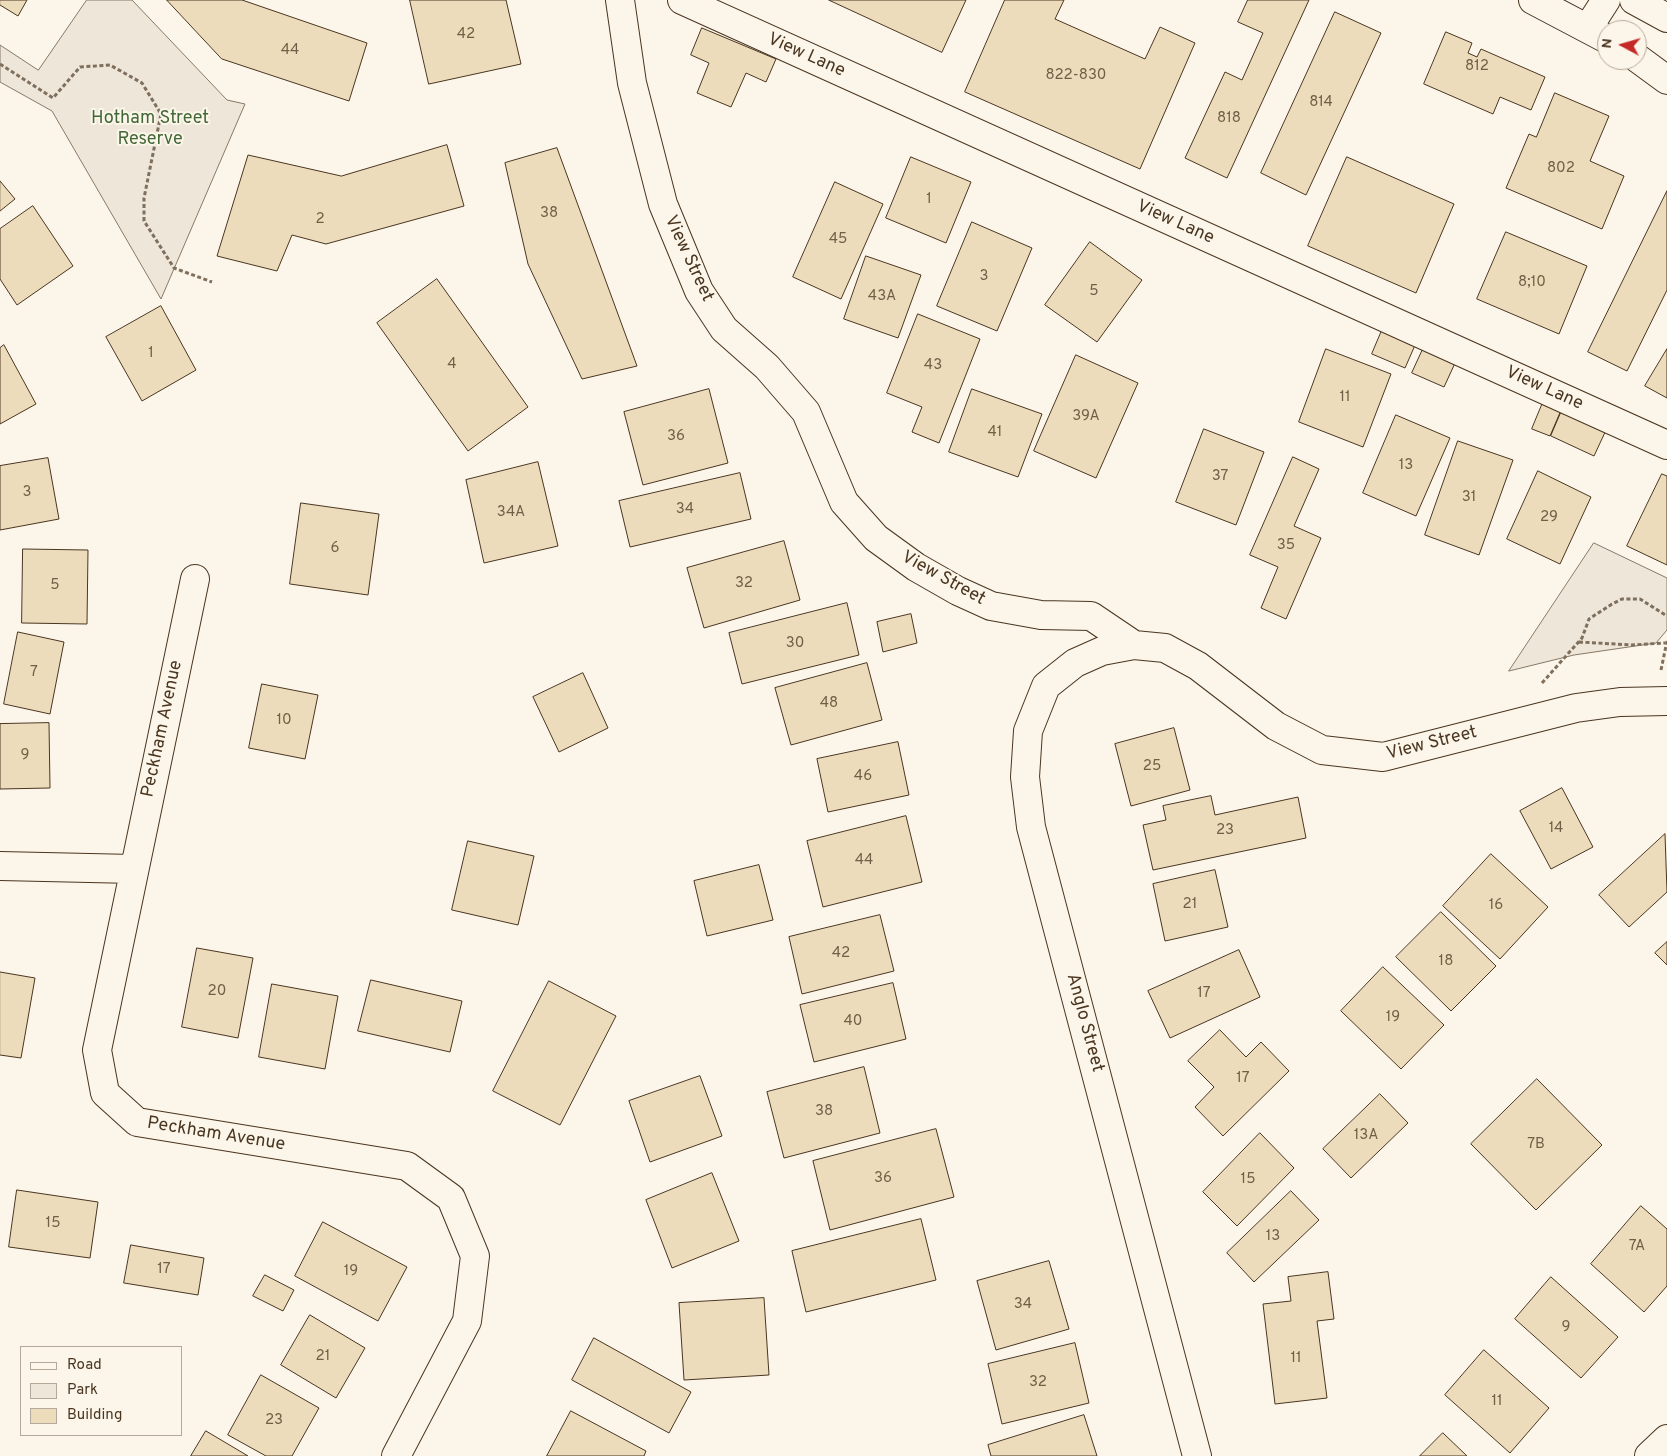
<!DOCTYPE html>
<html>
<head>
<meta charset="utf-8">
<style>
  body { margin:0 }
  #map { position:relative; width:1667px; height:1456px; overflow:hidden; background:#fbf6e9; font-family:Overpass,sans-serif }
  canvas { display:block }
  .legend { position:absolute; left:20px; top:1346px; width:162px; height:90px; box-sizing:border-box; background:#fbf6e9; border:1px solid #b4a999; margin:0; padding:6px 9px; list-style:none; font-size:15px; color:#4a3520 }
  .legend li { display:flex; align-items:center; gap:10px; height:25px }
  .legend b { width:25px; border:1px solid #b4a999 }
  .north { position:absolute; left:1597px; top:20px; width:50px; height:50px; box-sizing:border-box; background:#fbf6e9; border:1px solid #b4a999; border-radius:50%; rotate:276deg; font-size:14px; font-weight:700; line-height:20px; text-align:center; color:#4a3520 }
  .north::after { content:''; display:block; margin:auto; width:18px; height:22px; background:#c62828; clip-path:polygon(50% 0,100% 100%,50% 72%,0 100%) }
</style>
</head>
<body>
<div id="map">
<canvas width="1667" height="1456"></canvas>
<ul class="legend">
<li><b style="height:6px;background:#fbf6e9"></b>Road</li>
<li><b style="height:14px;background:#ede6d9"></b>Park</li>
<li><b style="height:14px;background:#ecdcbc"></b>Building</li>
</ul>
<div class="north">N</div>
</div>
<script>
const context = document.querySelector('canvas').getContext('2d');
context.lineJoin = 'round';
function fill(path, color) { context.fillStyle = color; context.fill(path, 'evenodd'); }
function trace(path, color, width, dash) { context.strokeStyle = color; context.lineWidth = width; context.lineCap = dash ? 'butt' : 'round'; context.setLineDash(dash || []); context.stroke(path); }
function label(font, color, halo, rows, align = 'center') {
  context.font = font + ' Overpass,sans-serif'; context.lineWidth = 4; context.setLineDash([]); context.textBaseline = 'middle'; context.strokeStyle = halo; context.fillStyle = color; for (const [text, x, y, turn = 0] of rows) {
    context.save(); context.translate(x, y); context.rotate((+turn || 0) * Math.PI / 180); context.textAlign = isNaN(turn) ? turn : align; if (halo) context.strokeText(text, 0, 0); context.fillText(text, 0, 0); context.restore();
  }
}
const green = new Path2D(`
  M 87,0 L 132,0 L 227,100 L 245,104 L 161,299 L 52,111 L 0,82 L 0,45 L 38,70 Z
  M 1594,543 L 1667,578 L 1667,630 L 1656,643 L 1574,655 L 1509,671 Z`);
fill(green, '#ede6d9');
trace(green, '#887966', 1);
const building = new Path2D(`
  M 0,0 L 27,0 L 18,16 L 0,5 Z
  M 167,0 L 242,0 L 367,43 L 349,101 L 222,59 Z
  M 410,0 L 506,0 L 521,64 L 429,84 Z
  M 829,0 L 966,0 L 942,52 Z
  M 1005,0 L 1064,0 L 1055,19 L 1145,59 L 1160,27 L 1195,43 L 1140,169 L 965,92 Z
  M 1248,0 L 1309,0 L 1227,178 L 1185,158 L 1225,72 L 1242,80 L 1263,33 L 1238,22 Z
  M 1335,12 L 1381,33 L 1306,195 L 1261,173 Z
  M 702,28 L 776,59 L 766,82 L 746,73 L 731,107 L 697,93 L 709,63 L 691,55 Z
  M 1446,32 L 1472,43 L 1468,53 L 1477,57 L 1481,49 L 1545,77 L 1531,110 L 1500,97 L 1493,114 L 1424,84 Z
  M 1555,93 L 1609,116 L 1590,161 L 1624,176 L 1602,229 L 1506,188 L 1529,134 L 1536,137 Z
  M 447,145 L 464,206 L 326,244 L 292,235 L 277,271 L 217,256 L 248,155 L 341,176 Z
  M 557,148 L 637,366 L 582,379 L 528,264 L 505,163 Z
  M 911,157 L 971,182 L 946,243 L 886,218 Z
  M 1347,157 L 1454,204 L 1416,293 L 1308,246 Z
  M 0,181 L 15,199 L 0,211 Z
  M 835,182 L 883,204 L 841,299 L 793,277 Z
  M 1667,191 L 1667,290 L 1627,371 L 1588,352 Z
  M 33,206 L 73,266 L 17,305 L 0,279 L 0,229 Z
  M 972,222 L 1032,248 L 997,331 L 937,306 Z
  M 1506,232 L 1587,266 L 1559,334 L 1477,299 Z
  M 1090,242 L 1142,280 L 1097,342 L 1045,305 Z
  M 866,256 L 921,275 L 898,338 L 844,319 Z
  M 437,279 L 528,407 L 468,451 L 377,323 Z
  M 161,306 L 196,370 L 142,401 L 106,337 Z
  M 918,314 L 980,339 L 939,443 L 912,432 L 922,407 L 887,393 Z
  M 1383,328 L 1416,343 L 1405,368 L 1372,354 Z
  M 4,345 L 36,404 L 0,424 L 0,348 Z
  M 1424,347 L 1456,361 L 1444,387 L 1412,373 Z
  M 1326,349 L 1391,374 L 1363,447 L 1299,422 Z
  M 1667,349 L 1667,398 L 1645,386 Z
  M 1076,355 L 1138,383 L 1096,478 L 1034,451 Z
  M 709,389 L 728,463 L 643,485 L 624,412 Z
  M 972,389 L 1042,414 L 1018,477 L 949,452 Z
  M 1544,400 L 1562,408 L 1550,436 L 1532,429 Z
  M 1563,408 L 1607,428 L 1594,456 L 1551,436 Z
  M 1396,415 L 1450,438 L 1416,516 L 1363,493 Z
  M 1204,429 L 1264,452 L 1236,525 L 1176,502 Z
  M 1458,441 L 1513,460 L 1479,555 L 1425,535 Z
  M 1293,457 L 1319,469 L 1294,526 L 1321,538 L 1286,619 L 1261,608 L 1278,567 L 1250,555 Z
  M 48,458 L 59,519 L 0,530 L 0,466 Z
  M 538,462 L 558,546 L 484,563 L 466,480 Z
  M 1538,471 L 1591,497 L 1560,564 L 1507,539 Z
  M 740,473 L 751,519 L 630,547 L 619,501 Z
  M 1662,474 L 1667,476 L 1667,565 L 1627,546 Z
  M 301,503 L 379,514 L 368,595 L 290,584 Z
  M 784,541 L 800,600 L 704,628 L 687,568 Z
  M 23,549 L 88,550 L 87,624 L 22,623 Z
  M 847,603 L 859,655 L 742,684 L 729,633 Z
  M 911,614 L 917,643 L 883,652 L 877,622 Z
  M 18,632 L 64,642 L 50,714 L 4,704 Z
  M 867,663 L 882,720 L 791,745 L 775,688 Z
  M 583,673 L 608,728 L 559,752 L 533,697 Z
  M 262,684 L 318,695 L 305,759 L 249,748 Z
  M 49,723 L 50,788 L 0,789 L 0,724 Z
  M 1174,728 L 1190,790 L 1131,806 L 1115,744 Z
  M 898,742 L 909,795 L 828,812 L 817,759 Z
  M 1562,788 L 1593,847 L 1551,869 L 1520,811 Z
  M 1211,796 L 1215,815 L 1298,797 L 1306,838 L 1153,870 L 1143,825 L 1166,820 L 1163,806 Z
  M 906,816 L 922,882 L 823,907 L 807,841 Z
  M 1665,834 L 1667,892 L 1629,927 L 1599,895 Z
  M 468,841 L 534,856 L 518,925 L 452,910 Z
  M 1491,854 L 1548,907 L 1500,959 L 1443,906 Z
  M 759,865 L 773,920 L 707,936 L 694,881 Z
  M 1215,870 L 1228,927 L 1165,941 L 1153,884 Z
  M 1441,912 L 1496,966 L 1451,1011 L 1396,957 Z
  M 880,915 L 894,971 L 802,994 L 789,937 Z
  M 1667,942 L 1667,965 L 1655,953 Z
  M 197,948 L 253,958 L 238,1038 L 182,1027 Z
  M 1239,950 L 1260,997 L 1170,1038 L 1148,991 Z
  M 1383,967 L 1444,1025 L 1401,1069 L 1341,1011 Z
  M 0,972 L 35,978 L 21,1058 L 0,1055 Z
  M 371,980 L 462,1001 L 450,1052 L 358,1031 Z
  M 549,981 L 616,1016 L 560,1125 L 493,1091 Z
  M 893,983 L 906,1039 L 814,1062 L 800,1005 Z
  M 272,984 L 338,996 L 325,1069 L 259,1057 Z
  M 1220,1030 L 1246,1057 L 1261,1042 L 1289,1071 L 1223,1136 L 1195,1107 L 1214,1087 L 1188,1061 Z
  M 864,1067 L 880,1133 L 784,1158 L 767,1092 Z
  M 700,1076 L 722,1136 L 650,1162 L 629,1101 Z
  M 1537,1079 L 1602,1145 L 1536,1210 L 1471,1144 Z
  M 1380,1094 L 1408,1123 L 1351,1178 L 1323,1149 Z
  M 936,1129 L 954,1197 L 830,1230 L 813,1161 Z
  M 1260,1133 L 1294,1168 L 1237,1226 L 1203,1192 Z
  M 712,1173 L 739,1241 L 672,1268 L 646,1200 Z
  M 17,1190 L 98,1202 L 90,1258 L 9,1247 Z
  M 1291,1191 L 1319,1220 L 1254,1282 L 1227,1253 Z
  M 1641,1206 L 1667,1229 L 1667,1286 L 1644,1312 L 1591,1264 Z
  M 921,1219 L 936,1280 L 806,1312 L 792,1251 Z
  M 323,1222 L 407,1267 L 378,1321 L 295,1276 Z
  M 131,1245 L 204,1258 L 198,1295 L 124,1283 Z
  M 1049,1261 L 1069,1329 L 996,1350 L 977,1281 Z
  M 1328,1272 L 1334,1319 L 1317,1321 L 1327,1398 L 1275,1404 L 1263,1304 L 1291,1301 L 1288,1277 Z
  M 265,1275 L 294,1290 L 283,1311 L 253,1296 Z
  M 1551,1277 L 1618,1337 L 1581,1378 L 1515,1319 Z
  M 764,1298 L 769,1375 L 684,1380 L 679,1303 Z
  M 310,1315 L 365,1348 L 336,1398 L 281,1365 Z
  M 594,1338 L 691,1392 L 669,1433 L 572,1380 Z
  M 1075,1343 L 1089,1403 L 1002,1424 L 988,1364 Z
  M 1484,1350 L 1549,1408 L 1510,1453 L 1445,1395 Z
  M 261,1375 L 319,1408 L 292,1456 L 266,1456 L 228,1435 Z
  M 571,1411 L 646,1451 L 644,1456 L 547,1456 Z
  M 1084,1415 L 1097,1456 L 991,1456 L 988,1445 Z
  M 206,1431 L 248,1456 L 191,1456 Z
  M 1443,1433 L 1467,1456 L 1420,1456 Z`);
fill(building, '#ecdcbc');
trace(building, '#4a3520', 1);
const minor = new Path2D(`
  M 620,0 L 632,83 L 663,204 L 699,291 L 724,329 L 767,367 L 806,412 L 844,502 L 876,538 L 916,567 L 958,591 L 991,606 L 1041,615 L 1091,616 L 1134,645 L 1165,648 L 1198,666 L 1276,726 L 1322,750 L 1383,757 L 1576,708 L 1620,702 L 1667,701
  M 682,0 L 1667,445
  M 1588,28 L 1606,0
  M 195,579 L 97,1050 L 105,1093 L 137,1122 L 407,1166 L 451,1198 L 475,1256 L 467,1321 L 396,1456
  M 1134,645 L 1102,651 L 1075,663 L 1046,686 L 1028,731 L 1025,777 L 1031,827 L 1197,1456
  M 0,866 L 134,869
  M 1649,1456 L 1667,1439`);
const highway = new Path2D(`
  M 1533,0 L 1607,39
  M 1634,0 L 1667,18
  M 1637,58 L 1667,80`);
trace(minor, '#4a3520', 30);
trace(highway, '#4a3520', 30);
trace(new Path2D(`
  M 0,64 L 53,98 L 80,67 L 110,65 L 142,83 L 161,114 L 144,198 L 144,221 L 174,268 L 212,282
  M 1579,642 L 1631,645 L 1665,643
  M 1661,670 L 1667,641
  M 1542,683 L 1582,638 L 1589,619 L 1612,604 L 1622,599 L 1640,599 L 1667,616`), '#7f6f5c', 3, [4, 2.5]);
trace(minor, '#fbf6e9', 28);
trace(highway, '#fbf6e9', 28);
label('15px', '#725f47', null, [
  ["42",466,35],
  ["44",290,51],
  ["812",1477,67],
  ["822-830",1076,76],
  ["814",1321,103],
  ["818",1229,119],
  ["802",1561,169],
  ["1",929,200],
  ["38",549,214],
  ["2",320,220],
  ["45",838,240],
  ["3",984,277],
  ["8;10",1532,283],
  ["5",1094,292],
  ["43A",882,297],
  ["1",151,354],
  ["4",452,365],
  ["43",933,366],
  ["11",1345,398],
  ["39A",1086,417],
  ["41",995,433],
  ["36",676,437],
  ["13",1406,466],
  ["37",1220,477],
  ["3",27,493],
  ["31",1469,498],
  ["34",685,510],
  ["34A",511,513],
  ["29",1549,518],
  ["35",1286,546],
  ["6",335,549],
  ["32",744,584],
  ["5",55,586],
  ["30",795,644],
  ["7",34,673],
  ["48",829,704],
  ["10",284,721],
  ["9",25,756],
  ["25",1152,767],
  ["46",863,777],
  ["14",1556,829],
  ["23",1225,831],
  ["44",864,861],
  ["21",1190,905],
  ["16",1496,906],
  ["42",841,954],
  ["18",1446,962],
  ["20",217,992],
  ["17",1204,994],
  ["19",1393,1018],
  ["40",853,1022],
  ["17",1243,1079],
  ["38",824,1112],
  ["13A",1366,1136],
  ["7B",1536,1145],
  ["36",883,1179],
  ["15",1248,1180],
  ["15",53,1224],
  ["13",1273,1237],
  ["7A",1637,1247],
  ["17",164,1270],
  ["19",351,1272],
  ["34",1023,1305],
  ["9",1566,1328],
  ["21",323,1357],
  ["11",1296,1359],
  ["32",1038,1383],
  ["11",1497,1402],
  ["23",274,1421]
]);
label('18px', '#4a3520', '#fbf6e9', [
  ["View Lane",806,56,24],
  ["View Lane",1175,223,24],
  ["View Street",688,259,65],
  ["View Lane",1544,389,24],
  ["View Street",943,579,29],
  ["Peckham Avenue",163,729,-78],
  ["View Street",1432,744,-14],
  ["Anglo Street",1084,1023,75],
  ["Peckham Avenue",216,1135,9]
]);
label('18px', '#436837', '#fbf6e9', [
  ["Hotham Street",150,119],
  ["Reserve",150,140]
]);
</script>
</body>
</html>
